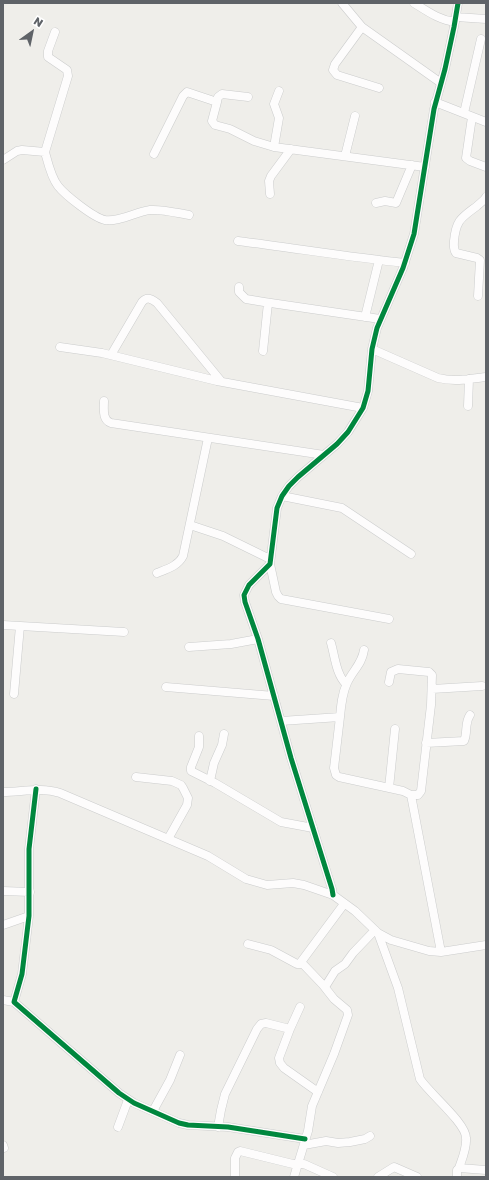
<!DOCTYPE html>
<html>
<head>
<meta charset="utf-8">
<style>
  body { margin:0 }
  #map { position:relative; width:489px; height:1180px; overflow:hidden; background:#efeeea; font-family:"Golos Text",sans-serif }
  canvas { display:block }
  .frame { position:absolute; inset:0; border:4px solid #5f6368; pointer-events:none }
  .north { position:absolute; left:12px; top:12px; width:40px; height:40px; -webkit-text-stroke:3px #fff; paint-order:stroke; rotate:33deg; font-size:11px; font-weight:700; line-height:16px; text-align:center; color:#5f6368 }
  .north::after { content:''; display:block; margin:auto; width:14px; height:18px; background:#5f6368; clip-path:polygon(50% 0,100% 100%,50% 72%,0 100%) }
</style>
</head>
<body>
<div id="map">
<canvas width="489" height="1180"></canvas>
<div class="frame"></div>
<div class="north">N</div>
</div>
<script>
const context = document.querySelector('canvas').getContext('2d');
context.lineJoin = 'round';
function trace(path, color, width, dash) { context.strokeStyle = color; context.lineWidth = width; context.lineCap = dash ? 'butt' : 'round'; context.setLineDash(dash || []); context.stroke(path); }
const minor = new Path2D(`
  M 342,3 L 362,27 L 441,83
  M 414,3 C 427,11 439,20 455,22
  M 456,17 L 486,19
  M 362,27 L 335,64 L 333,70 L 337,75 L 379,88
  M 217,102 L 218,97 L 222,94 L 248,97
  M 435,102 L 486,122
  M 464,113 L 481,39
  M 472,117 L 466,158 L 470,161 L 486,167
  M 274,147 L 279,118 L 274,104 L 279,91
  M 45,152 L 68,76 L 67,70 L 48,57 L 48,51 L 55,32
  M 154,154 L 183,96 L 187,92 L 217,102 L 212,121 L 215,125 L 230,129 L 254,141 L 274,147 L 425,167
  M 345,156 L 355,116
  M 3,160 L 17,151 L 22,150 L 45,152 C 48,163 51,177 58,186 C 65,195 94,218 105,220 C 120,222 135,212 150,210 C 162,209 177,213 189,215
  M 270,194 L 269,181 L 271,176 L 291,149
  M 376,203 L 385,201 L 396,203 L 412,165
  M 238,241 C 294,248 349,257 405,263
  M 239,287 L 239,292 L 246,299 L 264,302 L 380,319
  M 478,296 L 480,260 L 477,258 L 456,253 C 453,249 454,246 454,241 C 456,220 461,218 477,206 C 480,203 484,201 486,197
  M 365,317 L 379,260
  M 60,347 L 102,353 L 217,381 L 363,408
  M 372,349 L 438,378 C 454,382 470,379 486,377
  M 263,351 L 268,303
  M 111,355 L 142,302 C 147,296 152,299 157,303 L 221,381
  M 104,401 C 104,409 102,420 111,423 L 324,455
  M 468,406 L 469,379
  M 282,496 L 342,508 L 411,554
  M 190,525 L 223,536 L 270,559
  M 270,564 L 276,592 L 278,596 L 281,599 L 389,619
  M 157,573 C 167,569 178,566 183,556 L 208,438
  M 3,625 L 124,632
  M 331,643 C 335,657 336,674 346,684
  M 189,647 L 231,644 L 258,639
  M 389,682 L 391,672 L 398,669 L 429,672 L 432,675 L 431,705 L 421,791 L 418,795 L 411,795
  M 166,687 L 274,696
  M 432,689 L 482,686
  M 14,694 L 20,626
  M 340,717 C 341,705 342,694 347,683 C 353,670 362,664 364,650
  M 281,721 L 340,717 L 334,768 L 336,775 L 339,777 L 403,791 L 411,795 L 441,952
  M 199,736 L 199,747 L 191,767 L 191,771 L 215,783 L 281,822 L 313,828
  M 426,743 L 464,741 C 468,733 464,724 470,715
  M 136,777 L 172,781 L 181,785 L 183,788 L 188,798 L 187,805 L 168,839
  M 210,781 L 214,763 L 222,745 L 224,734
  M 389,788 L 395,729
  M 36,789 L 29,849 L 29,916 L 22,974 L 14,1002 L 119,1093 L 134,1103 L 179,1123 L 188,1125 L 228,1127 L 305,1139
  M 3,792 C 22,792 41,787 60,793 L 208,856 L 246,879 L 267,885 L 293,883 L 304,885 L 333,895 L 355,911 L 378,933 L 391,940 L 429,951 L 441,952 L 486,945
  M 3,891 L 30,892
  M 333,895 L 332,889 L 291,758 L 258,639 L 245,602 L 244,595 L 249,585 L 270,564 L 277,508 L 282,496 L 289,486 L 298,477 L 337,444 L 348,432 L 363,408 L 368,391 L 372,349 L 377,328 L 403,268 L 414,234 L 434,109 L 445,69 L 454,27 L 458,3
  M 3,925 L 29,916
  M 378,933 L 398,988 L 420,1079 C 430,1094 466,1123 466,1138 C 467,1148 462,1159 459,1168
  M 248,944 L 271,950 L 297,964 L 302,964
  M 325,987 L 335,971 L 345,964 L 353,953 L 375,930
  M 3,1000 L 14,1002
  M 290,1029 L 300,1007
  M 153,1111 L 170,1080 L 180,1055
  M 118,1127 L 128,1100
  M 218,1127 L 221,1110 L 225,1094 L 257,1029 L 261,1024 L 266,1023 L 290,1029 L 279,1058 L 280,1063 L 284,1068 L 318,1092
  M 3,1145 L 4,1148
  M 304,1145 L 326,1141 L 338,1143 L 350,1142 L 365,1139 L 370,1136
  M 235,1177 L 235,1158 L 238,1152 L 240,1151 L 293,1164 L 304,1164 L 333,1177
  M 294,1177 L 308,1131 L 312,1106 L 334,1054 L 348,1015 L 347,1010 L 334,999 L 323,985 L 301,962 L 344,904
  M 378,1177 L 394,1167 L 417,1177
  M 457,1177 L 457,1170 L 459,1168 L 486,1170`);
trace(minor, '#cbcccc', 9);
trace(minor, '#fdfcfc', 8);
trace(new Path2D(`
  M 36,789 L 29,849 L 29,916 L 22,974 L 14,1002 L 119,1093 L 134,1103 L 179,1123 L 188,1125 L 228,1127 L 305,1139
  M 333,895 L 332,889 L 291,758 L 258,639 L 245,602 L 244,595 L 249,585 L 270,564 L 277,508 L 282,496 L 289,486 L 298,477 L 337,444 L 348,432 L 363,408 L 368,391 L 372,349 L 377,328 L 403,268 L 414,234 L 434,109 L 445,69 L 454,27 L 458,3`), '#00873e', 5);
</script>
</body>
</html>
